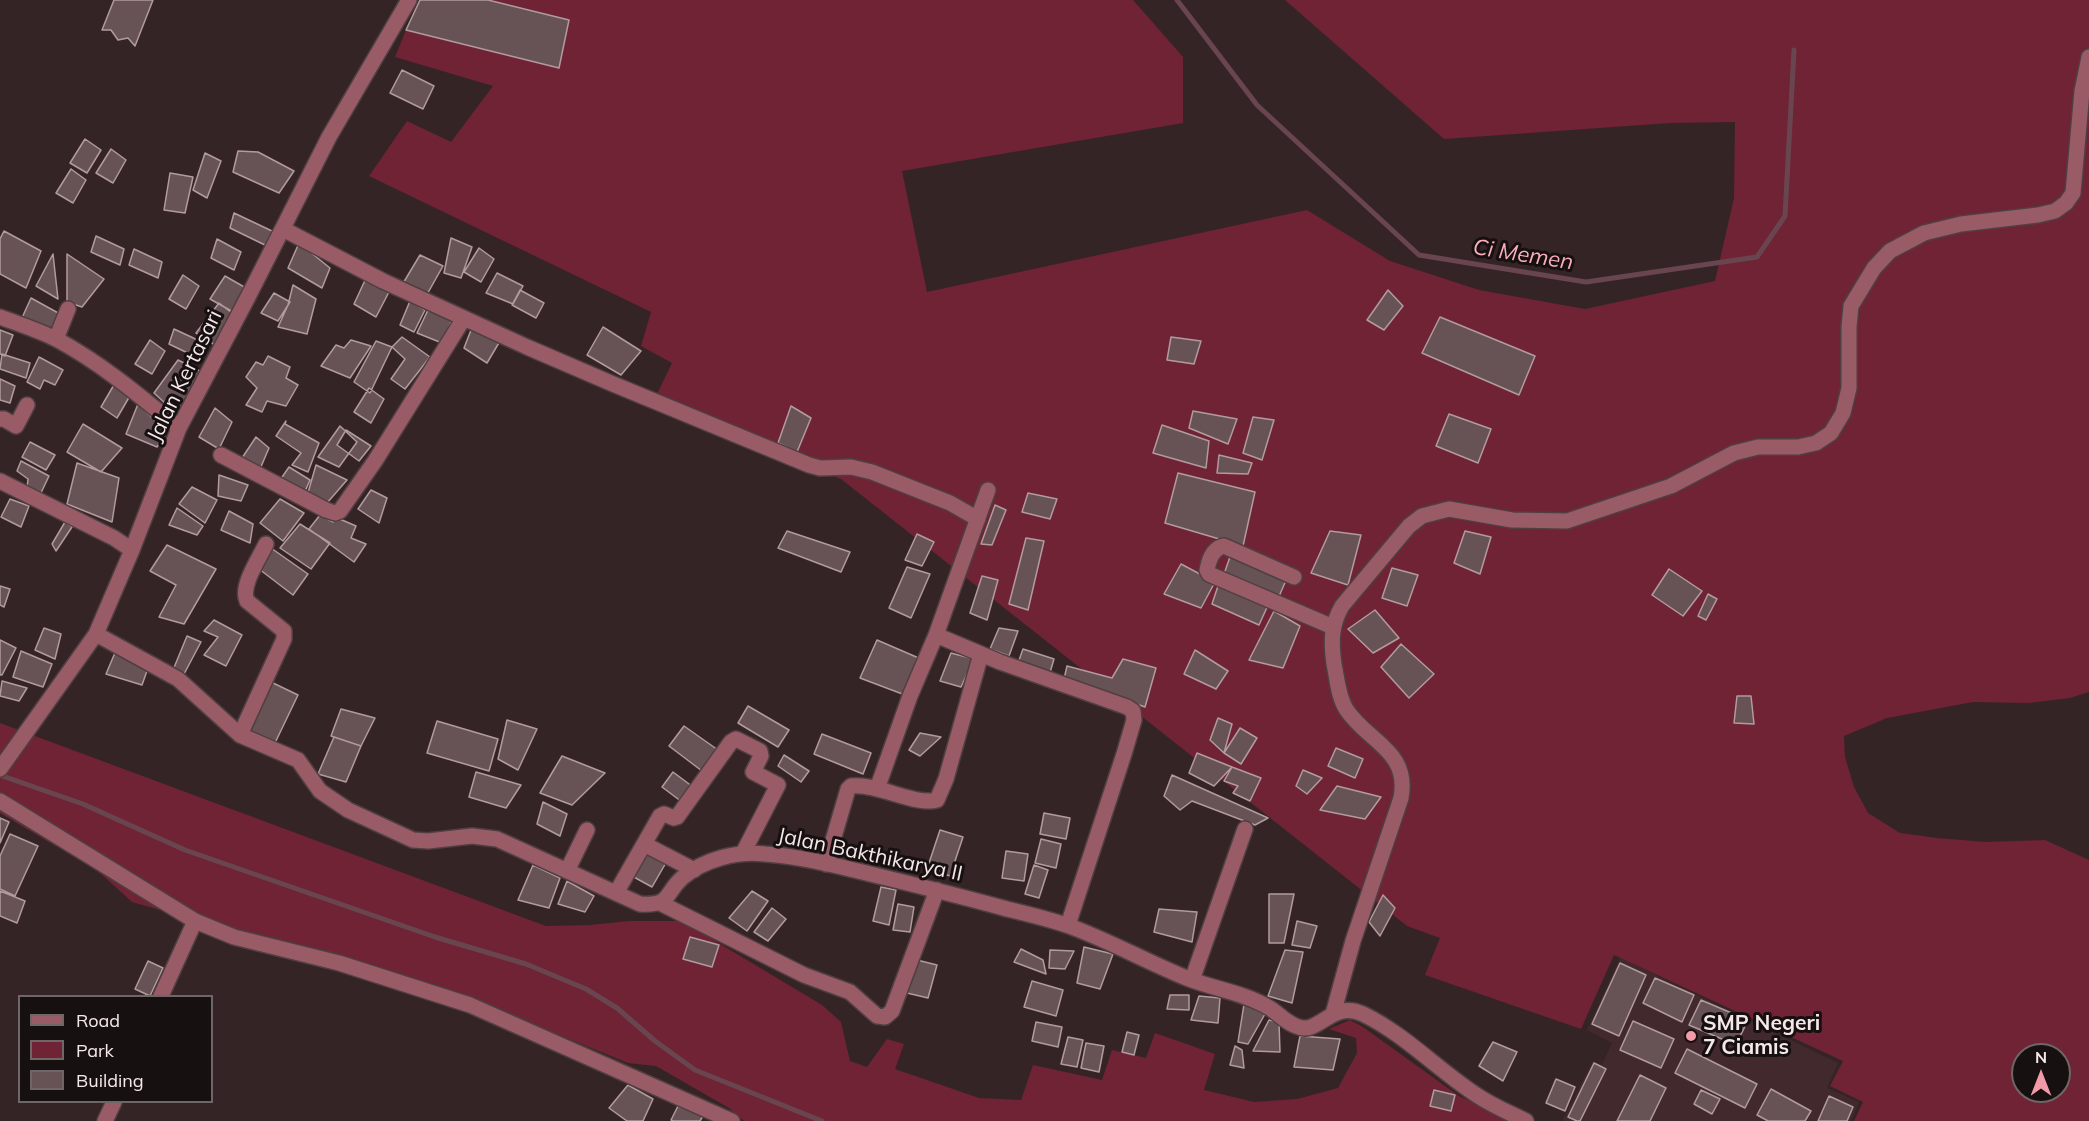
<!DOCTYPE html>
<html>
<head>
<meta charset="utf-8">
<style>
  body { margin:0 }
  #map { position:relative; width:2089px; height:1121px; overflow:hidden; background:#352426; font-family:Mulish,sans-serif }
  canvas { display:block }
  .legend { position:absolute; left:18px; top:995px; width:195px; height:108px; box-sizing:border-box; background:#171011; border:2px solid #706668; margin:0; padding:8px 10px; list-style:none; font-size:18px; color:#f5e8ea }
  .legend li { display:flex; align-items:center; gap:12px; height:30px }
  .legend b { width:30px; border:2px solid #706668 }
  .north { position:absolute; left:2011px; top:1043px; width:60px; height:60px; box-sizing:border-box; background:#171011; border:2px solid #706668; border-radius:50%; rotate:0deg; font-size:16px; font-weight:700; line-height:24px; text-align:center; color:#f5e8ea }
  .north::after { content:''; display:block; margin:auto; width:21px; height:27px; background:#f39aa9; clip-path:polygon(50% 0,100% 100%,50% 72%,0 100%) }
</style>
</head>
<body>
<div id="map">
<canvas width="2089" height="1121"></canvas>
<ul class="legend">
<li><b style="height:8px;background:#995b66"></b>Road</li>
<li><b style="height:16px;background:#6f2335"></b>Park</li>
<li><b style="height:16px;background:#675356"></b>Building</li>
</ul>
<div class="north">N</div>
</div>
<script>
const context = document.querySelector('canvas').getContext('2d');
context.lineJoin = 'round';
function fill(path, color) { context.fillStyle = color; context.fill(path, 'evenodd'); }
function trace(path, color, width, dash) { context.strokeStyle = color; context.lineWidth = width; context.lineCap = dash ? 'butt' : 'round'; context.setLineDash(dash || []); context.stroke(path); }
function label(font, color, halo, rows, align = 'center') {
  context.font = font + ' Mulish,sans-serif'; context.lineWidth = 6; context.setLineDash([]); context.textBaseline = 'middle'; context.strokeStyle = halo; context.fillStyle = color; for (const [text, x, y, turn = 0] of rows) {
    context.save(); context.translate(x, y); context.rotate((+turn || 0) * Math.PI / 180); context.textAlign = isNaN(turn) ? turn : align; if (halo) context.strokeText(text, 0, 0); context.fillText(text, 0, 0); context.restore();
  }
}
fill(new Path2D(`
  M 1620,958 L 1838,1063 L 1827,1088 L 1859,1102 L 1851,1121 L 1562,1121 L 1593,1061 L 1602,1065 L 1612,1043 L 1587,1030 Z`), '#42292d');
fill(new Path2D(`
  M 488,0 L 1133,0 L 1183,57 L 1183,123 L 902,171 L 927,292 L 1307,210 L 1390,261 L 1479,290 L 1585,309 L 1715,281 L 1734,198 L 1735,122 L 1670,123 L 1444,139 L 1285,0 L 2089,0 L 2089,692 L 2070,698 L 2029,703 L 1973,702 L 1887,718 L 1844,736 L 1845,757 L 1854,787 L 1868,813 L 1900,833 L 1937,838 L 1986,842 L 2045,840 L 2089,860 L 2089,1121 L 1854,1121 L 1863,1102 L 1830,1086 L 1843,1061 L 1614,955 L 1581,1029 L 1425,975 L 1440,938 L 1407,926 L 841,479 L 655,398 L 672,363 L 641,346 L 651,312 L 369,176 L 407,121 L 451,142 L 493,86 L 395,57 L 406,30 L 559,68 L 569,20 ZM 2023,1055 L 2059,1055 L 2059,1091 L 2023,1091 Z
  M 0,723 L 546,926 L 590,925 L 629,921 L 682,921 L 822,1005 L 841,1022 L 850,1061 L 867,1067 L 887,1039 L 904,1044 L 895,1069 L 979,1098 L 1021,1100 L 1033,1065 L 1102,1080 L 1112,1050 L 1146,1058 L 1155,1033 L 1215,1054 L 1204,1090 L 1254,1102 L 1297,1099 L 1338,1088 L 1357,1053 L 1356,1038 L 1329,1029 L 1350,1020 L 1363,1027 L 1459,1096 L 1511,1121 L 744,1121 L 729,1108 L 656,1066 L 628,1063 L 466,997 L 132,902 L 98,871 L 0,813 Z`), '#6f2335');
trace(new Path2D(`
  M 1177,0 L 1257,105 L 1419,255 L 1586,282 L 1757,257 L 1785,216 L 1794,50
  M 0,775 L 83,804 L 185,850 L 435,937 L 526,964 L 586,989 L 617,1008 L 655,1041 L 695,1070 L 822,1121`), '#69464f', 5);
const building = new Path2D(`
  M 114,0 L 153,0 L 135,46 L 128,38 L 118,40 L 111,30 L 102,30 Z
  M 420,0 L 488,0 L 569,20 L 559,68 L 406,30 Z
  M 402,70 L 434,86 L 423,109 L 390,93 Z
  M 85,139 L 101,150 L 87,173 L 70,163 Z
  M 111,149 L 126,160 L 113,183 L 96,173 Z
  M 238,151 L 258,152 L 294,171 L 279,193 L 233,172 Z
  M 205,153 L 221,161 L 207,198 L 193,190 Z
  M 71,169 L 86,180 L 73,203 L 56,193 Z
  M 170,173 L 193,177 L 185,213 L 164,210 Z
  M 234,213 L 272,231 L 269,247 L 230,228 Z
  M 4,231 L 41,251 L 26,288 L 0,274 L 0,239 Z
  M 96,236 L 124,249 L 120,265 L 91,252 Z
  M 451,238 L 472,247 L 461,278 L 444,273 Z
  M 217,239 L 241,252 L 234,270 L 211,258 Z
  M 299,243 L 330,268 L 322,288 L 288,268 Z
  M 479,248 L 494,259 L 481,282 L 464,272 Z
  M 134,249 L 162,262 L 158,278 L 129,265 Z
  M 53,254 L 58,299 L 36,286 Z
  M 67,254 L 104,279 L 82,307 L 67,302 Z
  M 420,255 L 443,266 L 425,298 L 402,285 Z
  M 497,273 L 523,286 L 513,304 L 486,293 Z
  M 183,275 L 199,286 L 186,309 L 169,299 Z
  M 225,276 L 246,288 L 235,313 L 210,299 Z
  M 367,276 L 389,292 L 376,317 L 354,304 Z
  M 293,285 L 316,299 L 307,334 L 278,327 L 288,305 Z
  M 520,290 L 544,303 L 536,318 L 512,305 Z
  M 1388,290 L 1403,306 L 1384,330 L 1367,320 Z
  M 274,293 L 290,302 L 278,321 L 261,313 Z
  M 31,298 L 60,314 L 53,333 L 21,320 Z
  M 410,301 L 425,310 L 414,332 L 400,325 Z
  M 219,303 L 232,313 L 225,323 L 229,327 L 218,347 L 196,333 Z
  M 428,310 L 452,320 L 442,343 L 417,333 Z
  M 1440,317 L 1535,356 L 1519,395 L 1422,353 Z
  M 473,325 L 500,341 L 487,363 L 464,348 Z
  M 603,327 L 641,351 L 621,375 L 587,355 Z
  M 174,329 L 202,342 L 198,358 L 169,344 Z
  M 0,330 L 13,335 L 5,356 L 0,354 Z
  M 402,337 L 430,357 L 405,389 L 391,379 L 405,359 L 392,347 Z
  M 1171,337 L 1201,341 L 1194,364 L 1167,360 Z
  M 150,340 L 165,351 L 152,374 L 135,364 Z
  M 351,340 L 371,346 L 350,378 L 321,366 L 336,345 L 344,348 Z
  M 376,341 L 392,347 L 370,393 L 354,382 Z
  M 2,354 L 30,363 L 26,378 L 0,369 Z
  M 268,356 L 290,367 L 286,378 L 298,385 L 286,406 L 267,401 L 262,412 L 246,405 L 257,388 L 246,377 L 256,362 L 263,365 Z
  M 39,357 L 63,370 L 55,385 L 44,380 L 40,389 L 27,382 Z
  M 178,360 L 202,372 L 177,414 L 154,393 Z
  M 0,379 L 15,386 L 10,403 L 0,400 Z
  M 115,383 L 131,394 L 117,418 L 101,407 Z
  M 369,388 L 384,399 L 371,423 L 354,412 Z
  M 138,404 L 167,432 L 157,447 L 126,434 Z
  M 791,406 L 811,418 L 797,452 L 778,443 Z
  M 215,408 L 232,422 L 219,449 L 199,437 Z
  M 1193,411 L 1237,419 L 1228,444 L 1189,428 Z
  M 1449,414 L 1491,429 L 1478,463 L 1436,446 Z
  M 1253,417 L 1274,420 L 1262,460 L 1243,453 Z
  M 286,421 L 285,424 L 319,443 L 308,472 L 292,465 L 301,453 L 276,436 Z
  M 83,424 L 122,448 L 101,472 L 67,452 Z
  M 1162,425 L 1209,441 L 1206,468 L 1153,453 Z
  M 340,426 L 357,442 L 339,467 L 318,457 Z
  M 346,430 L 371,446 L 359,461 L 337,445 Z
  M 256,437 L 269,448 L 260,469 L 240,461 Z
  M 30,442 L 55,455 L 46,470 L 22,457 Z
  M 1219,455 L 1252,463 L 1248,474 L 1217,473 Z
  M 21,461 L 49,476 L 40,495 L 27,488 L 28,479 L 17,471 Z
  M 77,463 L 119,478 L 112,522 L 67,504 Z
  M 316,465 L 347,480 L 327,503 L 307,496 Z
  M 289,467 L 310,480 L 303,496 L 278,483 Z
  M 1178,473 L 1255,492 L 1243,546 L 1165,523 Z
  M 219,475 L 248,485 L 241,501 L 218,496 Z
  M 192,487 L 217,500 L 205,523 L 179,504 Z
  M 371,490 L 387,498 L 379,523 L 358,509 Z
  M 1028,493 L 1057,499 L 1050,519 L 1022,512 Z
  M 10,499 L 29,506 L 21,527 L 1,517 Z
  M 280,499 L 304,513 L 283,541 L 260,523 Z
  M 995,505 L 1006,510 L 992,545 L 981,544 Z
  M 177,508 L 203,526 L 197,535 L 169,525 Z
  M 229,511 L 253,524 L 250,543 L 221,530 Z
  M 320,515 L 333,522 L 335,517 L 356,526 L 351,538 L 366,544 L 354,562 L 309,529 Z
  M 65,522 L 72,527 L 56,551 L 52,544 Z
  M 300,524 L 330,543 L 311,569 L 280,548 Z
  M 787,531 L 850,552 L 841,572 L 778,548 Z
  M 1330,531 L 1361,535 L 1348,585 L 1311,573 Z
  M 1465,531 L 1491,537 L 1480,574 L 1454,563 Z
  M 917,534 L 934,542 L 922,566 L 905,560 Z
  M 1026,538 L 1044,541 L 1028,610 L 1009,604 Z
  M 167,545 L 216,569 L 184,624 L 159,617 L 176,585 L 150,571 Z
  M 271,548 L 308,574 L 293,595 L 259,569 Z
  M 1232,551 L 1287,578 L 1277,601 L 1223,577 Z
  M 1181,564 L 1215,582 L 1201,608 L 1164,594 Z
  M 907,567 L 930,574 L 911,618 L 889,608 Z
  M 1392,568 L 1418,575 L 1407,606 L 1382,598 Z
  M 1669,569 L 1702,591 L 1683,616 L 1652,595 Z
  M 982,576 L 998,580 L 987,620 L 970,613 Z
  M 1220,580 L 1269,603 L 1259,625 L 1212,604 Z
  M 0,586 L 10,589 L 4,607 L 0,605 Z
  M 1708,594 L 1717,599 L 1706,620 L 1698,616 Z
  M 1375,610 L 1399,638 L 1373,653 L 1348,629 Z
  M 1274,611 L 1300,626 L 1283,668 L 1249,660 Z
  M 214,620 L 242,635 L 226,666 L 204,655 L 218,637 L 204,631 Z
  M 44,628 L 61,634 L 55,659 L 35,650 Z
  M 999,628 L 1018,631 L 1009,656 L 990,649 Z
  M 187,636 L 201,642 L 183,676 L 173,670 Z
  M 0,640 L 16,648 L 2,675 L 0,675 Z
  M 877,640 L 921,659 L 905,695 L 860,678 Z
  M 1401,644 L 1434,674 L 1409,698 L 1381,667 Z
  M 117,648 L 148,668 L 142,685 L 106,674 Z
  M 1023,649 L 1054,659 L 1049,676 L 1018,663 Z
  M 1195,650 L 1228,671 L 1216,689 L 1184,674 Z
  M 21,651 L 52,664 L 43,687 L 13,677 Z
  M 951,653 L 974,659 L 961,687 L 940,681 Z
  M 1123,659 L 1156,668 L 1145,707 L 1064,679 L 1067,666 L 1112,678 Z
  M 2,681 L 27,688 L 19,701 L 0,696 Z
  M 271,682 L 298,695 L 275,743 L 248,730 Z
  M 1737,696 L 1751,696 L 1754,724 L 1734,723 Z
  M 748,706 L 789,730 L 778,747 L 738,723 Z
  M 341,709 L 375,718 L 361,746 L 331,736 Z
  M 1218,718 L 1232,724 L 1224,753 L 1210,740 Z
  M 507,720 L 537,729 L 518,770 L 498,759 Z
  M 437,721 L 498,739 L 489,771 L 427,753 Z
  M 684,726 L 718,750 L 702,771 L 669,746 Z
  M 1240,728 L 1257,738 L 1241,764 L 1224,753 Z
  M 920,733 L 941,737 L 920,756 L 909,750 Z
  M 822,734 L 871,753 L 863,774 L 814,754 Z
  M 334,737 L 361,746 L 346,782 L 318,774 Z
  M 1336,748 L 1363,759 L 1355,778 L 1328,766 Z
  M 1197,753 L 1232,767 L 1214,786 L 1189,773 Z
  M 784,755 L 809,771 L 801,782 L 778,766 Z
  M 562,756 L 605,773 L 572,805 L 540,793 Z
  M 1232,767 L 1261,778 L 1250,801 L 1233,793 L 1238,786 L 1224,781 Z
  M 1303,770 L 1322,778 L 1307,794 L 1296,786 Z
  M 476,772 L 521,785 L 506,808 L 469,797 Z
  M 673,772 L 693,787 L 682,802 L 662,787 Z
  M 1172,775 L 1268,818 L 1255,825 L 1192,801 L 1180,810 L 1164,796 Z
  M 1337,786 L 1381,797 L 1365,819 L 1320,810 Z
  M 543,802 L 567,814 L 560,836 L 537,824 Z
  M 1044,813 L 1070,818 L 1066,839 L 1040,834 Z
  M 0,818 L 9,822 L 0,843 Z
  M 940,830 L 963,837 L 950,876 L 927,869 Z
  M 10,834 L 38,846 L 15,896 L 0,889 L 0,856 Z
  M 1041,839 L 1061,844 L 1056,868 L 1035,863 Z
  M 647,850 L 667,861 L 652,887 L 632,876 Z
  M 1006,851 L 1028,854 L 1024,881 L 1002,878 Z
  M 533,865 L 560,878 L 549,908 L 518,900 Z
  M 1034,865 L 1048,870 L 1039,898 L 1025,894 Z
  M 567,881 L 594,896 L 585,912 L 558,904 Z
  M 881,887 L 896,890 L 889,925 L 873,921 Z
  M 0,891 L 25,901 L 17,923 L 0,916 Z
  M 752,891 L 768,901 L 747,931 L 729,918 Z
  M 1269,894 L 1294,894 L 1284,943 L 1269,943 Z
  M 1383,895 L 1395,908 L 1380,936 L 1369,922 Z
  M 898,904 L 914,907 L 910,932 L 893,930 Z
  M 772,908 L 786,919 L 768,941 L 754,932 Z
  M 1159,909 L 1197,912 L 1192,942 L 1154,932 Z
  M 1297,921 L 1317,926 L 1310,948 L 1292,945 Z
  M 690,937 L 719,945 L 712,967 L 683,959 Z
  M 1084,947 L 1113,954 L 1100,989 L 1077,983 Z
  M 1021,949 L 1043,960 L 1046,974 L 1014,962 Z
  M 1050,950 L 1074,951 L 1065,969 L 1049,968 Z
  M 1285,950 L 1303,952 L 1292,1003 L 1268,996 Z
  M 917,960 L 937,965 L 928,998 L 907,993 Z
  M 148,961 L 163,968 L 150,996 L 135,989 Z
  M 1620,963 L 1646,975 L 1619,1036 L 1592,1024 Z
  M 1655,978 L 1694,995 L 1682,1022 L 1643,1003 Z
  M 1032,981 L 1063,990 L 1056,1016 L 1024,1007 Z
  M 1170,995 L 1189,995 L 1189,1010 L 1167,1009 Z
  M 1199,996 L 1220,998 L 1218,1023 L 1191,1020 Z
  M 1701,1000 L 1748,1020 L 1736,1045 L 1689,1025 Z
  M 1244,1004 L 1265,1014 L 1248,1044 L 1238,1042 Z
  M 1269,1020 L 1279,1022 L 1280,1052 L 1253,1051 Z
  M 1633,1021 L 1674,1039 L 1661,1068 L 1620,1050 Z
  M 1036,1022 L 1062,1027 L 1058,1047 L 1032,1041 Z
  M 1127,1032 L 1139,1035 L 1134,1055 L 1122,1052 Z
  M 1300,1036 L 1340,1039 L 1333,1070 L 1294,1067 Z
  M 1068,1037 L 1083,1040 L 1077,1067 L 1061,1064 Z
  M 1493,1042 L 1517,1052 L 1503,1081 L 1479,1066 Z
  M 1086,1043 L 1104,1046 L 1099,1072 L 1081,1068 Z
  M 1235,1046 L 1242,1050 L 1244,1068 L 1230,1065 Z
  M 1687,1049 L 1757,1084 L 1745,1108 L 1675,1073 Z
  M 1594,1063 L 1606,1069 L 1580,1121 L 1577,1121 L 1568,1117 Z
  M 1640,1075 L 1666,1088 L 1650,1121 L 1617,1121 Z
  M 1556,1079 L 1575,1087 L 1565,1111 L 1546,1103 Z
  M 628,1085 L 653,1099 L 643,1121 L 627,1121 L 609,1108 Z
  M 1771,1089 L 1811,1111 L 1805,1121 L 1768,1121 L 1757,1115 Z
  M 1434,1090 L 1455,1095 L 1451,1111 L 1430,1106 Z
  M 1701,1090 L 1720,1099 L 1712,1114 L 1694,1104 Z
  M 1829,1096 L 1853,1107 L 1847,1121 L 1818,1121 Z
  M 678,1106 L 703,1116 L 700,1121 L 673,1121 L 671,1120 Z`);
fill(building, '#675356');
trace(building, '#b29b9e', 1.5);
const street = new Path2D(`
  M 283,229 L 383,281 L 527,347 L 613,384 L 809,465 L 820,468 L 851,467 L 872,472 L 950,503 L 978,519
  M 0,317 C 19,324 38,330 56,339 C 101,363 140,396 179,428
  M 56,339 L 68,309
  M 0,419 L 4,419 L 16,426 L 27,405
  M 221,455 L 326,510 L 335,513 L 340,511 L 375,461 L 464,318
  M 0,481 L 114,538 L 132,550
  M 1294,577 L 1224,546 C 1213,548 1209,559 1207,570 L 1209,574 L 1333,627
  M 96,634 L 178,679 L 240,735 L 298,760 L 320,791 L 348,810 L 413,840 L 428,841 L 472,836 L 497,839 L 640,904 C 672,906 664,894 682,878 C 704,859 737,851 765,854 C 810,857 855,871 899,881 C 935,890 971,899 1007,909 C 1028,914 1049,919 1069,926 C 1110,941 1149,963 1189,979 C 1215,989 1244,993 1268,1007 C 1277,1012 1285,1022 1296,1026 C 1319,1037 1331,999 1363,1014 C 1406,1035 1439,1071 1478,1096 C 1493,1106 1510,1113 1526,1121
  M 936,635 L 1000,662 L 1127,707 L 1133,711 L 1134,720 L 1124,754 L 1068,925
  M 240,735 L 284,639 L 284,631 L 247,601 C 240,586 259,559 266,544
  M 0,769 L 96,634 L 132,550 L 179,428 L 249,295 L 329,137 L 409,0
  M 877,789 L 910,696 L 936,635 L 988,490
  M 0,801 L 195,921 L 161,996
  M 644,844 L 694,870
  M 826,864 L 848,789 L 851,786 C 878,783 914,806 937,800 L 946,779 L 981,654
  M 567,871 L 587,830
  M 616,893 L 660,816 L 664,814 L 674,818 L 677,817 L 731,742 L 736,739 L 760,751 L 761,756 L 753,772 L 778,785 L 743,853
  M 660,903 L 804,975 L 850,992 L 877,1016 L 885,1017 L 892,1011 L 937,890
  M 195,921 L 234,937 L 339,963 L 470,1005 L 732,1121
  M 1192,980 L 1245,829
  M 1333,1014 L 1353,941 L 1401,798 C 1410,750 1367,742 1346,709 C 1338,696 1337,678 1334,664 C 1331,642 1331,625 1342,606 L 1409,526 L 1422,516 L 1449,509 L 1512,520 L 1567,521 L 1671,486 L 1734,453 L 1758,447 L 1798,447 L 1816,443 L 1831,433 L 1843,413 L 1849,388 L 1849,327 L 1851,306 L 1874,268 L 1890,251 L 1924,233 L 1961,224 L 2038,215 L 2055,211 L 2066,203 L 2073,193 L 2082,91 L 2089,57
  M 105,1121 L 114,1102`);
trace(street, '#503f41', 18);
trace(street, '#995b66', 15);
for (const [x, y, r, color] of [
  [1691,1036,6,"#f39aa9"]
]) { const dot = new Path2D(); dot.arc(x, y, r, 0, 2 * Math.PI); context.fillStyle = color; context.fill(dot); trace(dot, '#171011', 2); }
label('21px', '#f5e8ea', '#171011', [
  ["Jalan Kertasari",185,376,-64],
  ["Jalan Bakthikarya II",870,855,12]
]);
label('bold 21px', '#f5e8ea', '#171011', [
  ["SMP Negeri",1703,1024],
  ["7 Ciamis",1703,1048]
], 'left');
label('italic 22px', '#fbadb9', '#171011', [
  ["Ci Memen",1523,255,9]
]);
</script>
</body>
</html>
